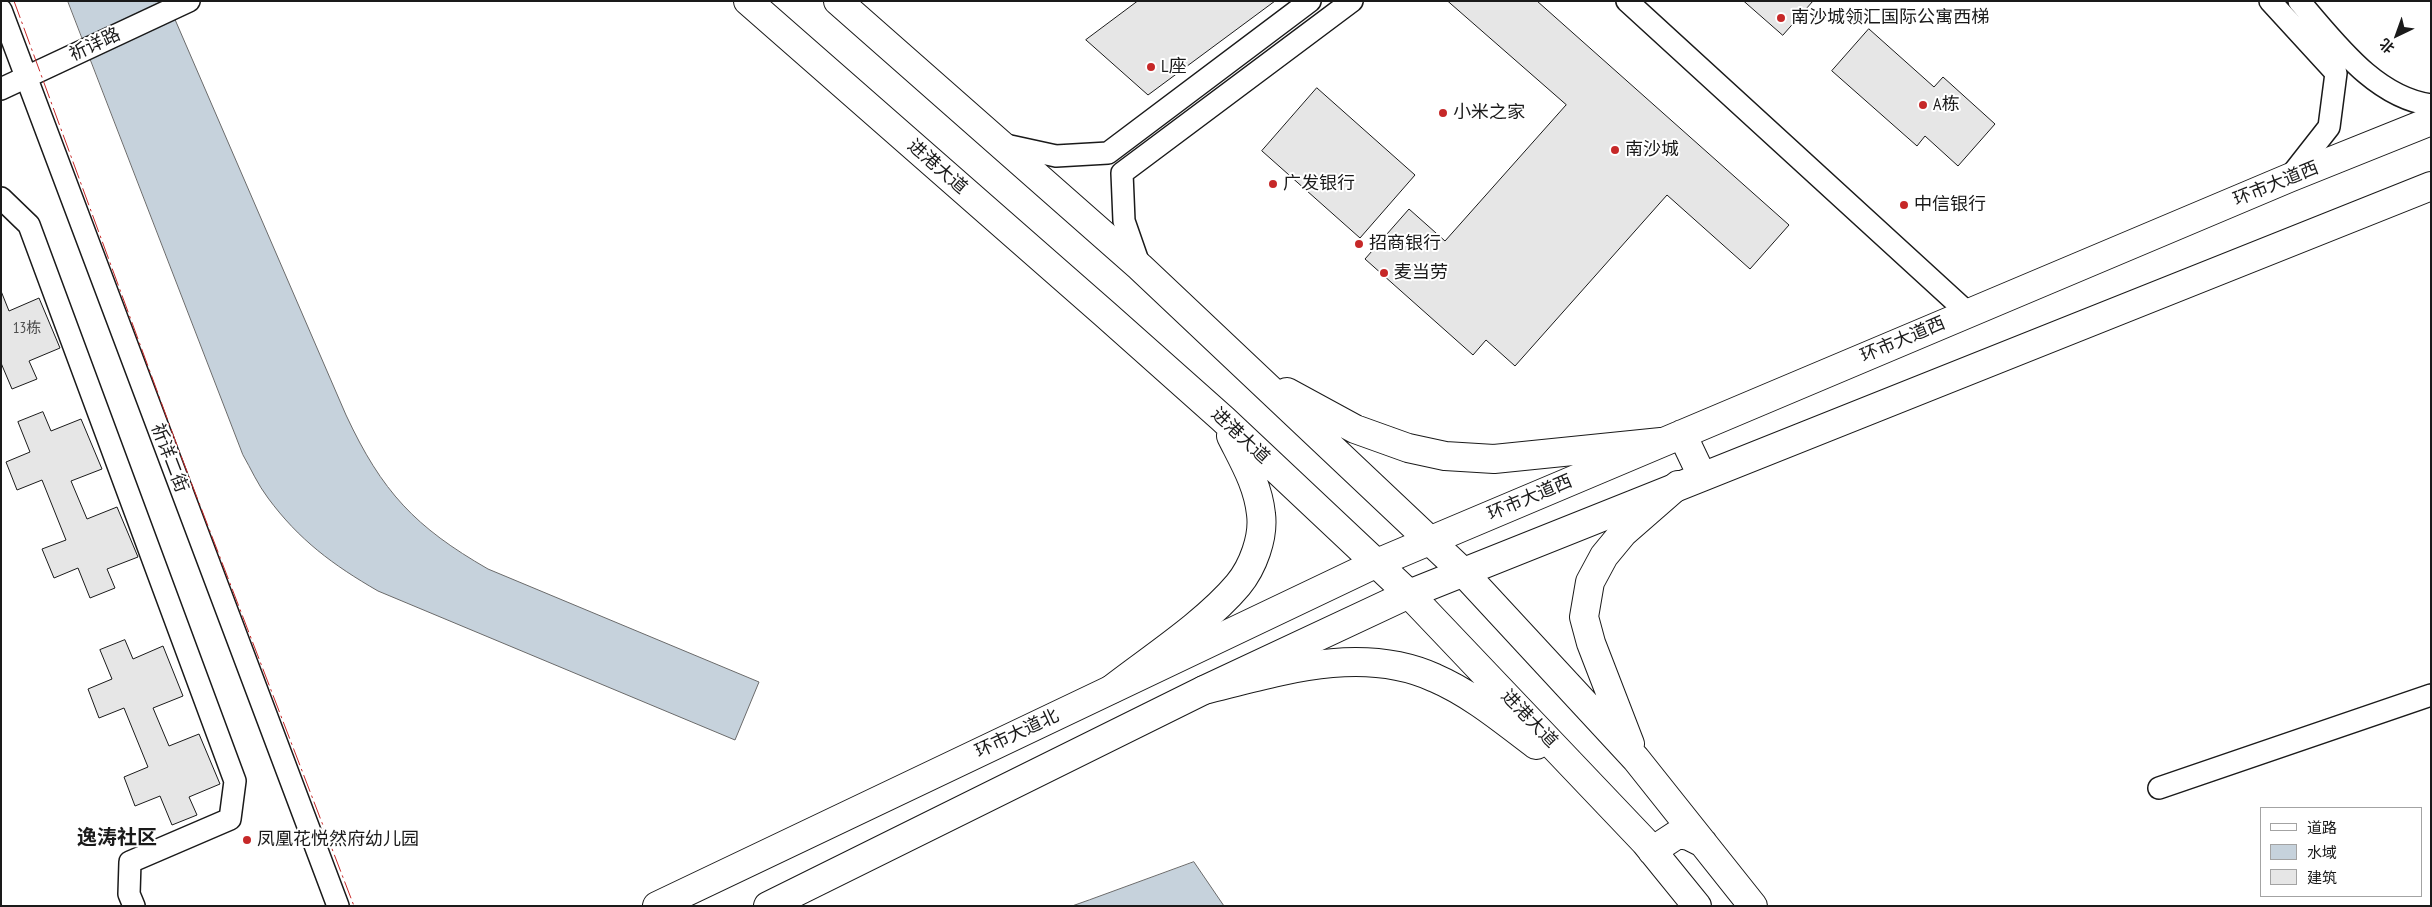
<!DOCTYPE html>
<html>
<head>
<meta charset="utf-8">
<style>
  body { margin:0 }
  #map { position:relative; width:2432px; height:907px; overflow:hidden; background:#fff; font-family:"PT Sans Narrow","Noto Sans SC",sans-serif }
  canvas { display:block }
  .frame { position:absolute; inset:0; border:2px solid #1a1a1a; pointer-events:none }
  .legend { position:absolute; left:2260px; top:807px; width:162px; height:90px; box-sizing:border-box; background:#fff; border:1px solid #a3a3a3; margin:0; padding:6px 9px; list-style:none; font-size:15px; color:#1a1a1a }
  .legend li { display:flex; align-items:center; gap:10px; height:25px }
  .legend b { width:25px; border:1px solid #a3a3a3 }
  .north { position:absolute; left:2372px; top:10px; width:50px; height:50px; -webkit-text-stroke:4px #fff; paint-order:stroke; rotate:222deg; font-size:14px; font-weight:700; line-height:20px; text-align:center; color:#1a1a1a }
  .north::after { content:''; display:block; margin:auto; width:18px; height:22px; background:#1a1a1a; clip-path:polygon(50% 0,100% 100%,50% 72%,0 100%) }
</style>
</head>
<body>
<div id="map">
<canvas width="2432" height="907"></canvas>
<div class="frame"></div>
<ul class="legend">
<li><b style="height:6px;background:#fff"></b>道路</li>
<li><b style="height:14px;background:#c6d2dc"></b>水域</li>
<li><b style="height:14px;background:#e6e6e6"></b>建筑</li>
</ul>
<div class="north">北</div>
</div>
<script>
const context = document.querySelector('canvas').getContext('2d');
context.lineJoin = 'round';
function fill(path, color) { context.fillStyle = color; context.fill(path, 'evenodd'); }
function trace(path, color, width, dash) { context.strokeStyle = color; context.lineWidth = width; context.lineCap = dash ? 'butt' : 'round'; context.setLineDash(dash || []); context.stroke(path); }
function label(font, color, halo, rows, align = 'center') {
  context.font = font + ' "PT Sans Narrow","Noto Sans SC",sans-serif'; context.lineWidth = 4; context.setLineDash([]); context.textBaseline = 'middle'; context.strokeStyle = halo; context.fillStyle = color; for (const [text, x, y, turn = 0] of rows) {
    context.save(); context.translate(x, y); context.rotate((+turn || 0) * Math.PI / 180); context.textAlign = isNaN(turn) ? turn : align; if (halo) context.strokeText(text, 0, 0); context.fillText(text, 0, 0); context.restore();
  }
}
const water = new Path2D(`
  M 68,1 L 167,1 L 346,415 C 382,492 415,527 488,569 L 759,682 L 735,740 L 378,591 C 333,565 299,540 268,498 C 258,485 251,469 243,455 Z
  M 1194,862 L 1224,906 L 1072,906 L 1089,900 Z`);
fill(water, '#c6d2dc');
trace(water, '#6a6a6a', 1);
const building = new Path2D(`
  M 1138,1 L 1275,1 L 1148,95 L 1086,40 Z
  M 1448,1 L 1537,1 L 1789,225 L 1750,269 L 1667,195 L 1515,366 L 1486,340 L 1473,355 L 1365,259 L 1409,209 L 1445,241 L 1566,105 Z
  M 1744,1 L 1813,1 L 1783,35 Z
  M 1869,29 L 1934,87 L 1943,77 L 1995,124 L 1958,166 L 1925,136 L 1917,146 L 1832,71 Z
  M 1317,88 L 1415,175 L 1360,238 L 1262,151 Z
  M 1,291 L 9,311 L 39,298 L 60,348 L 29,361 L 37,379 L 12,389 L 1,363 Z
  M 43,412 L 51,431 L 81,419 L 102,469 L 71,481 L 87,519 L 117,507 L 138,557 L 107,569 L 115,588 L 90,598 L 78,568 L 54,578 L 42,549 L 66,540 L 42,480 L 17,490 L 6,462 L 30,452 L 18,422 Z
  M 125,640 L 133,659 L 163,646 L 183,696 L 153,708 L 169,746 L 199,734 L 220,784 L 189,797 L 197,815 L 172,825 L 160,796 L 135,806 L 124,777 L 148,767 L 124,708 L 99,718 L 88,689 L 112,679 L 100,650 Z`);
fill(building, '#e6e6e6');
trace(building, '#1a1a1a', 1);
const minor = new Path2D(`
  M 1627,1 L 1968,313
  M 2270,1 L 2336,73 L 2329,127 L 2289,178
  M 2299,1 C 2335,42 2374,97 2431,105
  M 1,10 L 338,906
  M 1,89 L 189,1
  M 1001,144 L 1056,156 L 1108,153 L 1310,1
  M 1,198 L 29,225 L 235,781 L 230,819 L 130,862 L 129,894 L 134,906
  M 1140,267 L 1124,221 L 1122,173 L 1352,1
  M 2159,788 L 2431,695`);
const major = new Path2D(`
  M 1682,434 L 1702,476
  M 657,906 L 1377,563 L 2289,178 L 2431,121
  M 768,906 L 1204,690 L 1409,594 L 2431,186`);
const highway = new Path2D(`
  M 748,1 L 1105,314 L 1223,419 L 1409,594 L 1645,842 L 1697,906
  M 838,1 L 1140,267 L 1462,571 L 1636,759 L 1753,906
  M 1287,392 L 1355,429 L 1408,448 L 1445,456 L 1494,459 L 1661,442
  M 1112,689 C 1152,658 1206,623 1238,585 C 1253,567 1264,537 1261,514 C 1258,485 1244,462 1231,436
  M 1204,690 C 1277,672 1361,644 1435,678 C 1472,694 1504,721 1536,745
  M 1630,744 L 1591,643 L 1584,617 L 1590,582 L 1604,556 L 1623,533 L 1678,485
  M 1652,851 L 1678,834 L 1689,836 L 1703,843`);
trace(minor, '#1a1a1a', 24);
trace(major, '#1a1a1a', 30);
trace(highway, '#1a1a1a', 30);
trace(minor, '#fff', 21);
trace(major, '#fff', 28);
trace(highway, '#fff', 28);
trace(new Path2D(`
  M 14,1 L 178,448 L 354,906`), '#c62828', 1, [18, 4, 2.5, 4]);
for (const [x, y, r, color] of [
  [1781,18,5,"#c62828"],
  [1151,67,5,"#c62828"],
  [1923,105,5,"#c62828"],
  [1443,113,5,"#c62828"],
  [1615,150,5,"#c62828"],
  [1273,184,5,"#c62828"],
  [1904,205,5,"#c62828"],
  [1359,244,5,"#c62828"],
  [1384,273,5,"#c62828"],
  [247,840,5,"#c62828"]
]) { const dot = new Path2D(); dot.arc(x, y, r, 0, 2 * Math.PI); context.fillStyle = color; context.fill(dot); trace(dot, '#fff', 2); }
label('15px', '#4d4d4d', null, [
  ["13栋",27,329]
]);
label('18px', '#1a1a1a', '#fff', [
  ["南沙城领汇国际公寓西梯",1791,18],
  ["L座",1161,67],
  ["A栋",1933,105],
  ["小米之家",1453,113],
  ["南沙城",1625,150],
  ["广发银行",1283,184],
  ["中信银行",1914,205],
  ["招商银行",1369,244],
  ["麦当劳",1394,273],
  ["凤凰花悦然府幼儿园",257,840]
], 'left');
label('18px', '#1a1a1a', '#fff', [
  ["祈详路",95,45,-25],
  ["进港大道",937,167,41],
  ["环市大道西",2276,184,-22],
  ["环市大道西",1903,340,-23],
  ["进港大道",1240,436,43],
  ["祈详二街",169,458,69],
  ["环市大道西",1530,498,-23],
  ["进港大道",1529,719,46],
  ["环市大道北",1017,734,-25]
]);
label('bold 20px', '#1a1a1a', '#fff', [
  ["逸涛社区",117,838]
]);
</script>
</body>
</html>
